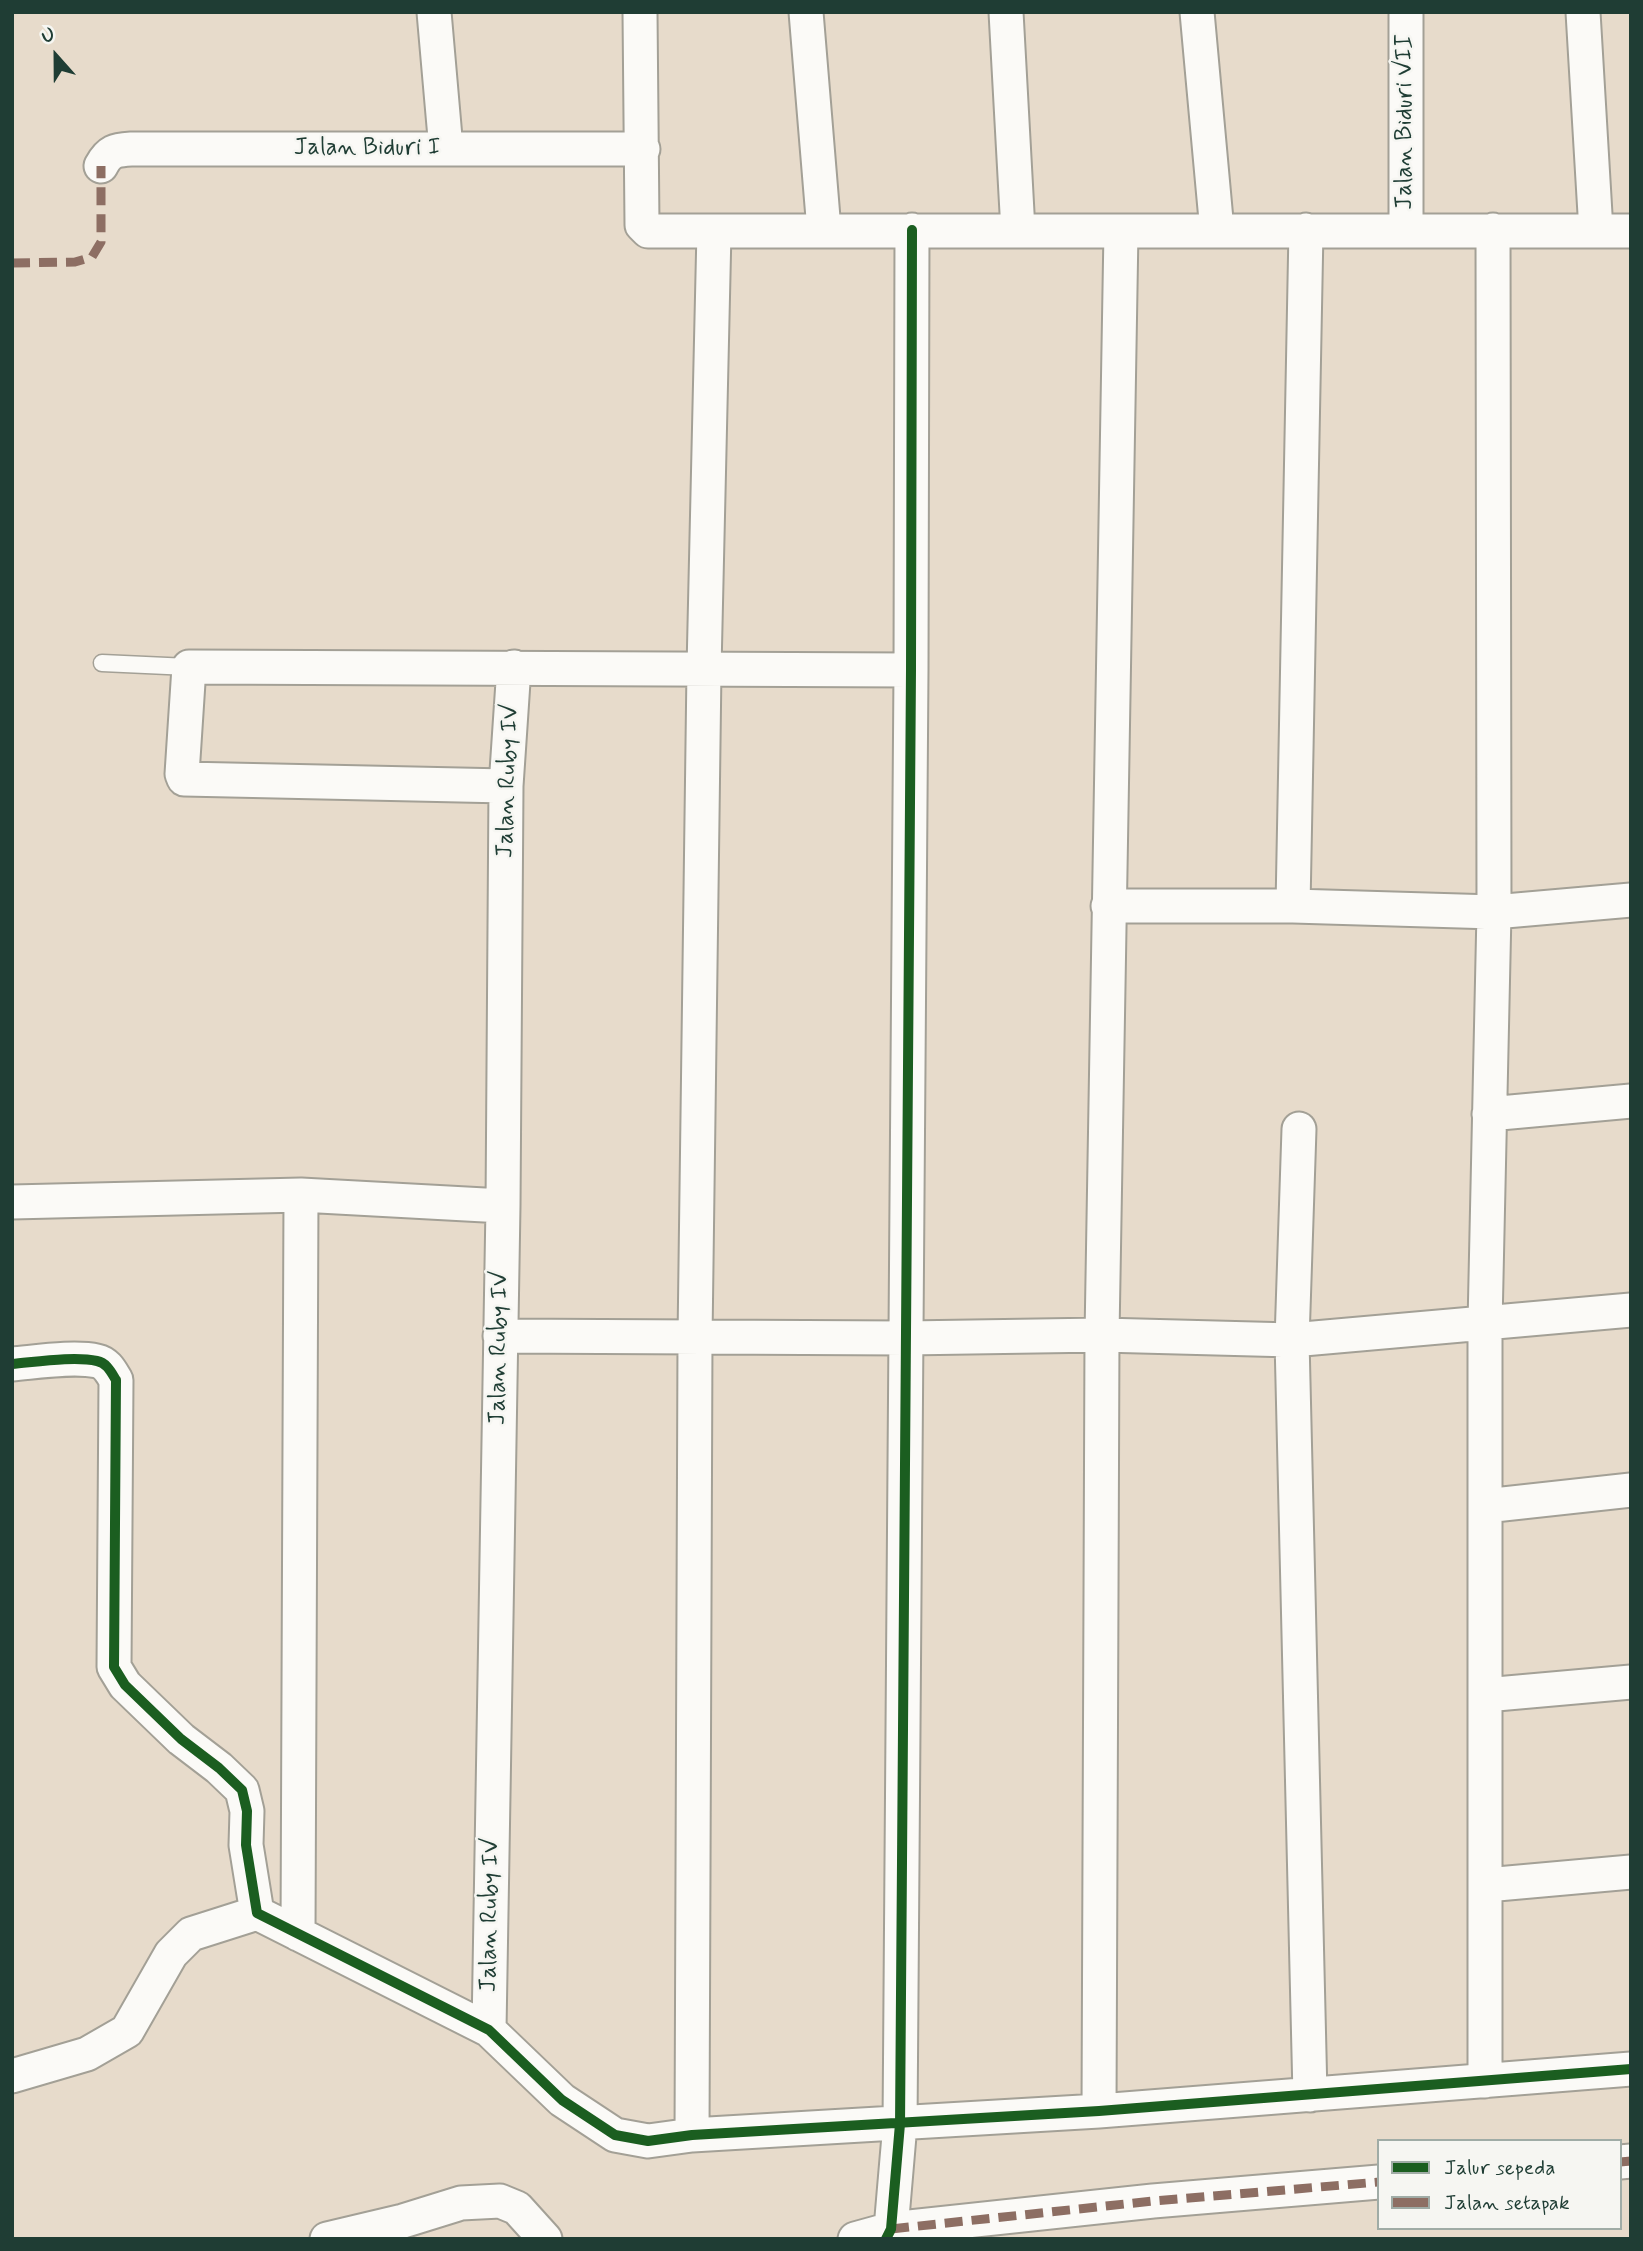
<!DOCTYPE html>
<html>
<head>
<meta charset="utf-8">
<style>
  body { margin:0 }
  #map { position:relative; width:1643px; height:2251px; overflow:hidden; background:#e7dbcb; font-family:Mynerve,sans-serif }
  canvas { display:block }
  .frame { position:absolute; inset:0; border:14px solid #1f3d34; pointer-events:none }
  .legend { position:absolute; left:1377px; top:2139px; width:245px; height:91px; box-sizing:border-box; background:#f6f6f2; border:2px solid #a0aca6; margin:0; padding:9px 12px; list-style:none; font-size:21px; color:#1f3d34 }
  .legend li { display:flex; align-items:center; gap:14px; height:35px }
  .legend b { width:35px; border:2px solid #a0aca6 }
  .north { position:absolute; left:21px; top:21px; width:70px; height:70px; -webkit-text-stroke:5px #f6f6f2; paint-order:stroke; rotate:339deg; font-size:19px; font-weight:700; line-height:28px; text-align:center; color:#1f3d34 }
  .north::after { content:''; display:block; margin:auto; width:24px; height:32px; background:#1f3d34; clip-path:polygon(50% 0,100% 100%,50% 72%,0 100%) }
</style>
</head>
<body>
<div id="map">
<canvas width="1643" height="2251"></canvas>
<div class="frame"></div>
<ul class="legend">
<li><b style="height:9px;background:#1b5e20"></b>Jalur sepeda</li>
<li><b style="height:9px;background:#8d6e63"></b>Jalan setapak</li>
</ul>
<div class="north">U</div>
</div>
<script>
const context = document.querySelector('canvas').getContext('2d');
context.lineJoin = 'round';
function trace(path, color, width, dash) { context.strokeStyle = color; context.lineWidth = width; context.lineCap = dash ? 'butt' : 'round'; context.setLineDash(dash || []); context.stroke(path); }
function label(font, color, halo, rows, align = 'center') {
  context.font = font + ' Mynerve,sans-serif'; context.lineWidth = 5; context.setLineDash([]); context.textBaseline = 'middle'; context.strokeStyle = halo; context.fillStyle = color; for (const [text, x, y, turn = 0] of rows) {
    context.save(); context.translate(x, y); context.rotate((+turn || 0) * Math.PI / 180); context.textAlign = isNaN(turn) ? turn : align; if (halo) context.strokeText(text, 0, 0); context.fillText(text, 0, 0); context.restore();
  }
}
const service = new Path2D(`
  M 102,663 L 189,667`);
const minor = new Path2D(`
  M 434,12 L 446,149
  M 640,12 L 642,225 L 648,231 L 1631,231
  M 806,12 L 824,230
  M 1006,12 L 1018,231
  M 1197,12 L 1217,231
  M 1406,12 L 1406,231
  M 1583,12 L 1596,231
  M 101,166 C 109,151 115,150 131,149 L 643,149
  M 506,786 L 184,779 L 182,774 L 189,667 L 911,670
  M 1108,906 L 1293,906 L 1494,912 L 1631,900
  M 1293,906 L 1306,230
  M 1489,1114 L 1631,1101
  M 1299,1129 L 1292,1340 L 1310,2095
  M 12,1202 L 301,1195 L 503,1206
  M 500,1336 L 906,1338 L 1102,1335 L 1292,1340 L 1631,1310
  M 12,1364 C 36,1362 74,1356 97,1361 C 107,1363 111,1372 116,1380 L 114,1667 L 125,1685 L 181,1739 L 219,1768 L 242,1790 L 247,1811 L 246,1845 L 257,1913 L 489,2030 L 562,2100 L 615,2135 L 648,2141 L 692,2135 L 1099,2111 L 1631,2069
  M 1485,1506 L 1631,1490
  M 1485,1695 L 1631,1682
  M 1486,1885 L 1631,1872
  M 298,1934 L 301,1195
  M 489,2030 L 503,1206 L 506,786 L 514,667
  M 12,2076 L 87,2054 L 127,2031 L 171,1954 L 191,1934 L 257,1913
  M 1485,2081 L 1485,1324 L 1494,912 L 1493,230
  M 1099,2111 L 1102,1335 L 1121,231
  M 692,2135 L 695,1338 L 704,669 L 714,231
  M 1620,2162 L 1631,2161
  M 327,2239 L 403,2221 L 461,2203 L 500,2201 L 517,2208 L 545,2239
  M 855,2239 L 891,2229 L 1153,2201 L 1379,2182
  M 886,2239 L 891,2229 L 900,2124 L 911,670 L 912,230`);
trace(service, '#a3a096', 19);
trace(minor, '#a3a096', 37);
trace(service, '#fbfaf7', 16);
trace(minor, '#fbfaf7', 33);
trace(new Path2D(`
  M 12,263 L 75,262 L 92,257 L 101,242 L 101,166
  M 1620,2162 L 1631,2161
  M 891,2229 L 1153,2201 L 1379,2182`), '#8d6e63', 9, [18, 9]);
trace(new Path2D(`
  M 12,1364 C 36,1362 74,1356 97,1361 C 107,1363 111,1372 116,1380 L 114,1667 L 125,1685 L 181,1739 L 219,1768 L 242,1790 L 247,1811 L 246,1845 L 257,1913 L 489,2030 L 562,2100 L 615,2135 L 648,2141 L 692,2135 L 1099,2111 L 1631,2069
  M 886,2239 L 891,2229 L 900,2124 L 911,670 L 912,230`), '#1b5e20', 10);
label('24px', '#1f3d34', '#f6f6f2', [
  ["Jalan Biduri VII",1406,122,-90],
  ["Jalan Biduri I",367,149],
  ["Jalan Ruby IV",509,781,-88],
  ["Jalan Ruby IV",500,1348,-89],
  ["Jalan Ruby IV",491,1915,-89]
]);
</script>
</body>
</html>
